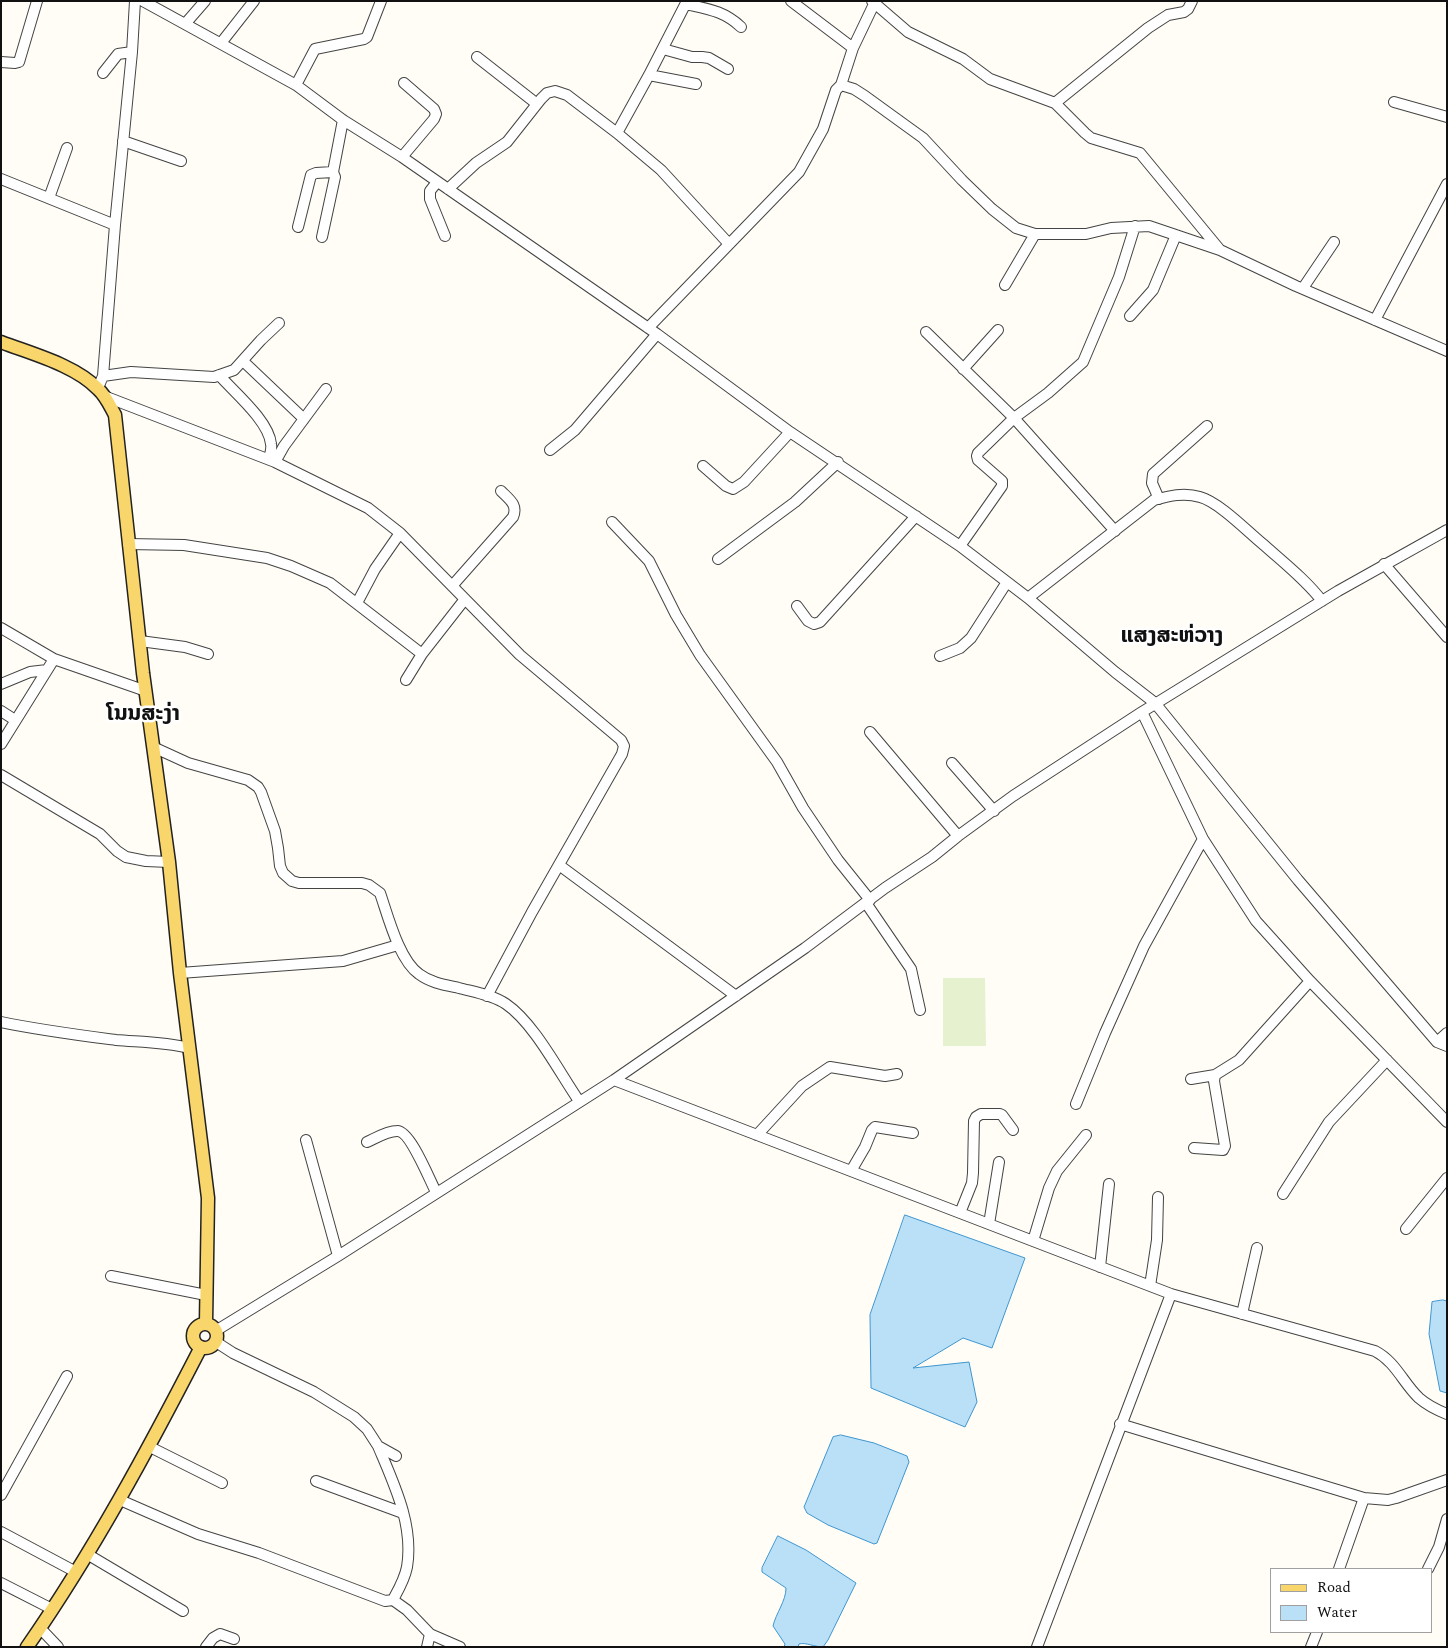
<!DOCTYPE html>
<html>
<head>
<meta charset="utf-8">
<style>
  body { margin:0 }
  #map { position:relative; width:1448px; height:1648px; overflow:hidden; background:#fffdf5; font-family:Spectral,serif }
  canvas { display:block }
  .frame { position:absolute; inset:0; border:2px solid #111; pointer-events:none }
  .legend { position:absolute; left:1270px; top:1568px; width:162px; height:65px; box-sizing:border-box; background:#fff; border:1px solid #a0a0a0; margin:0; padding:6px 9px; list-style:none; font-size:15px; color:#111 }
  .legend li { display:flex; align-items:center; gap:10px; height:25px }
  .legend b { width:25px; border:1px solid #a0a0a0 }
</style>
</head>
<body>
<div id="map">
<canvas width="1448" height="1648"></canvas>
<div class="frame"></div>
<ul class="legend">
<li><b style="height:6px;background:#f9d66b"></b>Road</li>
<li><b style="height:14px;background:#b9e0f7"></b>Water</li>
</ul>
</div>
<script>
const context = document.querySelector('canvas').getContext('2d');
context.lineJoin = 'round';
function fill(path, color) { context.fillStyle = color; context.fill(path, 'evenodd'); }
function trace(path, color, width, dash) { context.strokeStyle = color; context.lineWidth = width; context.lineCap = dash ? 'butt' : 'round'; context.setLineDash(dash || []); context.stroke(path); }
function label(font, color, halo, rows, align = 'center') {
  context.font = font + ' Spectral,"Noto Sans Lao",serif'; context.lineWidth = 5; context.setLineDash([]); context.textBaseline = 'middle'; context.strokeStyle = halo; context.fillStyle = color; for (const [text, x, y, turn = 0] of rows) {
    context.save(); context.translate(x, y); context.rotate((+turn || 0) * Math.PI / 180); context.textAlign = isNaN(turn) ? turn : align; if (halo) context.strokeText(text, 0, 0); context.fillText(text, 0, 0); context.restore();
  }
}
fill(new Path2D(`
  M 943,978 L 985,978 L 986,1046 L 943,1046 Z`), '#e6f2cf');
const water = new Path2D(`
  M 905,1215 L 1025,1258 L 992,1348 L 963,1338 L 913,1368 L 969,1362 L 977,1402 L 965,1427 L 871,1388 L 870,1315 Z
  M 1443,1300 L 1447,1301 L 1447,1393 L 1440,1391 L 1429,1334 L 1432,1302 Z
  M 841,1435 L 874,1443 L 907,1456 L 909,1462 L 877,1543 L 874,1544 L 828,1525 L 807,1513 L 804,1507 L 833,1437 Z
  M 778,1536 L 806,1550 L 856,1583 L 828,1640 L 823,1647 C 815,1647 805,1642 799,1644 L 798,1647 L 784,1647 L 785,1644 L 773,1626 C 776,1613 786,1601 786,1588 L 762,1572 L 762,1568 Z`);
fill(water, '#b9e0f7');
trace(water, '#3f96cf', 1);
const minor = new Path2D(`
  M 143,1 L 296,85 L 343,120 L 402,157 L 657,334 L 790,432 L 960,546 L 1028,598 L 1115,672 L 1155,703 L 1298,880 L 1437,1042 L 1447,1046
  M 791,1 L 853,48
  M 872,1 L 908,32 L 963,59 L 990,79 L 1055,103 L 1085,133 L 1091,138 L 1140,153 L 1220,250
  M 686,4 C 708,9 724,11 741,27
  M 185,24 L 205,1
  M 221,43 L 254,1
  M 663,49 L 692,57 L 702,57 L 709,58 L 728,69
  M 477,57 L 537,104
  M 1,62 L 15,63 L 19,62 L 37,1
  M 103,73 L 118,54 L 132,52
  M 649,75 L 696,84
  M 296,85 L 315,49 L 364,39 L 367,37 L 381,1
  M 841,85 L 854,89 L 865,96 L 923,138 L 962,180 L 992,209 L 1016,228 L 1035,234 L 1086,234 L 1111,228 L 1149,226 L 1220,250 L 1296,286 L 1447,351
  M 1394,102 L 1447,117
  M 1055,103 L 1148,28 L 1168,15 L 1184,12 L 1188,9 L 1192,1
  M 617,133 L 649,75 L 687,1
  M 123,141 L 181,161
  M 402,157 L 434,119 L 436,114 L 434,109 L 404,83
  M 1,179 L 115,225
  M 437,182 L 430,191 L 430,199 L 445,236
  M 448,189 L 476,163 L 507,142 L 541,99 L 547,93 L 555,91 L 567,95 L 617,133 L 661,170 L 729,244
  M 49,198 L 67,148
  M 298,227 L 311,175 L 316,173 L 333,172
  M 322,237 L 335,177 L 333,172 L 343,120
  M 1005,285 L 1035,234
  M 1303,288 L 1334,242
  M 1130,316 L 1153,290 L 1176,235
  M 1375,320 L 1447,184
  M 648,328 L 799,172 L 823,129 L 836,90 L 841,85 L 853,48 L 874,4
  M 926,332 L 1014,418 L 1115,531
  M 243,361 L 304,419
  M 963,369 L 998,330
  M 219,375 C 234,392 269,421 271,444 C 272,448 270,455 269,459
  M 103,376 L 131,372 L 214,377 L 234,370 L 261,340 L 279,323
  M 98,388 L 103,376 L 115,225 L 132,52 L 135,1
  M 104,396 L 275,462 L 368,508 L 400,533 L 520,655 L 621,740 L 624,746 L 622,754 L 532,912 L 487,996
  M 550,450 L 575,430 L 657,334
  M 275,462 L 284,446 L 326,389
  M 703,466 L 726,486 L 733,489 L 744,482 L 790,432
  M 1159,499 L 1152,483 L 1153,474 L 1207,426
  M 612,522 L 649,561 L 676,615 L 700,655 L 777,762 L 803,808 L 838,860 L 870,900
  M 128,544 L 184,545 L 267,558 L 291,566 L 330,583 L 422,654
  M 960,546 L 1002,486 L 1002,481 L 978,460 L 977,456 L 978,453 L 1014,418 L 1048,393 L 1083,362 L 1119,277 L 1135,226
  M 718,559 L 795,502 L 838,462
  M 1384,564 L 1447,637
  M 452,586 L 513,517 C 518,505 510,500 501,491
  M 1028,598 L 1154,500 C 1169,496 1184,492 1200,497 C 1219,502 1248,532 1264,545 C 1284,563 1306,580 1322,601
  M 357,603 L 375,569 L 400,533
  M 797,606 L 808,621 L 814,624 L 820,622 L 916,516
  M 1,628 L 54,659 L 146,691
  M 140,641 L 185,647 L 208,654
  M 940,656 L 960,648 L 971,638 L 1007,582
  M 406,680 L 422,654 L 465,599
  M 1,684 L 30,672 L 47,670
  M 1,711 L 15,720
  M 1142,712 L 1203,839 L 1256,921 L 1310,981 L 1447,1122
  M 870,732 L 958,836
  M 1,744 L 54,659
  M 153,747 L 188,763 L 248,780 L 258,787 L 261,792 L 275,831 L 278,848 L 280,866 L 283,873 L 292,881 L 299,883 L 362,883 L 369,885 L 380,893 C 388,916 399,960 419,974 C 431,983 445,985 459,988 C 474,992 493,995 506,1004 C 534,1023 559,1072 579,1101
  M 952,763 L 994,811
  M 1,775 L 100,834 L 117,851 L 126,857 L 146,861 L 169,862
  M 559,865 L 736,996
  M 866,903 L 911,969 L 920,1010
  M 180,973 L 343,961 L 398,945
  M 1,1022 C 39,1030 78,1035 116,1040 C 140,1042 165,1042 189,1048
  M 1437,1042 L 1447,1033
  M 1191,1079 L 1215,1075 L 1239,1060 L 1310,981
  M 614,1080 L 1171,1294 L 1375,1351 C 1396,1362 1403,1383 1419,1398 C 1427,1405 1437,1410 1447,1414
  M 1076,1104 L 1105,1033 L 1144,946 L 1203,839
  M 757,1135 L 802,1086 L 830,1067 L 885,1076 L 897,1074
  M 306,1140 L 338,1256
  M 367,1142 C 376,1138 387,1131 397,1131 C 410,1130 430,1181 436,1192
  M 1194,1148 L 1223,1150 L 1225,1146 L 1214,1081 L 1215,1075
  M 851,1171 L 865,1147 L 872,1130 L 875,1127 L 913,1133
  M 1283,1194 L 1329,1122 L 1387,1060
  M 960,1213 L 972,1183 L 973,1173 L 974,1121 L 976,1117 L 981,1114 L 1000,1114 L 1002,1115 L 1013,1130
  M 989,1224 L 999,1162
  M 1406,1229 L 1447,1178
  M 1033,1241 L 1049,1188 L 1057,1171 L 1086,1135
  M 1100,1267 L 1109,1184
  M 111,1276 L 206,1295
  M 1150,1286 L 1157,1240 L 1158,1197
  M 1242,1314 L 1257,1248
  M 217,1330 L 338,1256 L 614,1080 L 805,948 L 885,888 L 932,857 L 958,836 L 1013,796 L 1142,712 L 1338,591 L 1447,530
  M 216,1342 L 233,1353 L 314,1392 L 354,1417 L 367,1429 L 378,1446 L 396,1456
  M 1120,1424 L 1364,1498 L 1388,1500 L 1396,1498 L 1447,1480
  M 150,1447 L 222,1483
  M 316,1481 L 403,1513
  M 1,1495 L 67,1376
  M 120,1500 L 198,1534 L 259,1553 L 385,1601 L 393,1600 L 395,1596 C 400,1587 405,1577 407,1567 C 414,1525 394,1484 378,1446
  M 1,1532 L 76,1572
  M 87,1554 L 183,1611
  M 1339,1569 L 1364,1498
  M 1428,1569 L 1439,1547 L 1447,1519
  M 1,1583 L 52,1609
  M 393,1600 L 407,1610 L 430,1634 L 460,1647
  M 40,1628 L 58,1647
  M 206,1647 L 213,1638 L 220,1634 L 234,1639
  M 427,1647 L 430,1634
  M 1037,1647 L 1171,1294
  M 1311,1647 L 1317,1632`);
const major = new Path2D(`
  M 1,342 C 32,354 75,365 98,389 C 106,396 110,406 115,415 L 143,673 L 169,862 L 180,973 L 208,1198 L 206,1323
  M193 1336a12 12 0 1 1 24 0a12 12 0 1 1-24 0Z
  M 27,1647 C 93,1552 148,1450 201,1347`);
trace(minor, '#444', 12);
trace(major, '#222', 15);
trace(minor, '#fff', 10);
trace(major, '#f9d66b', 12);
label('bold 22px', '#111', '#fff', [
  ["ແສງສະຫ່ວາງ",1172,638],
  ["ໂນນສະງ່າ",143,716]
]);
</script>
</body>
</html>
